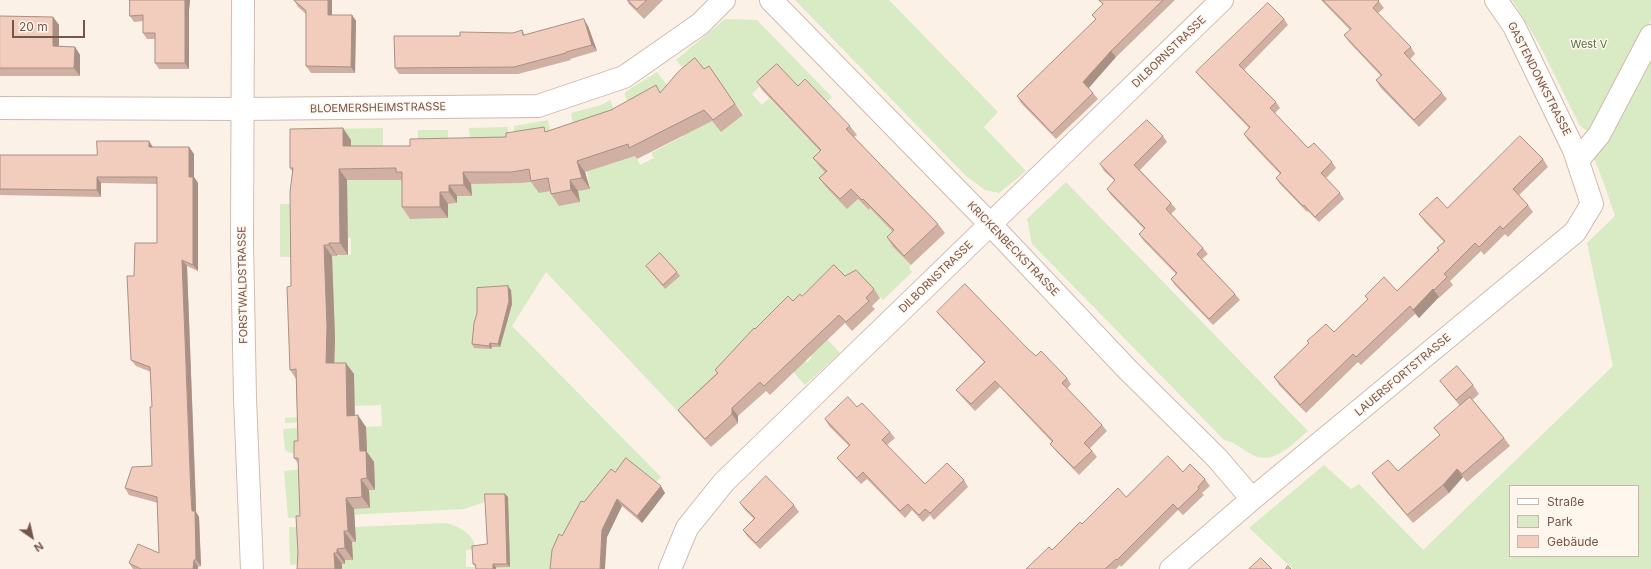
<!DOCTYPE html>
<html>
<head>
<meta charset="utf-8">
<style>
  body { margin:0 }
  #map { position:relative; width:1651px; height:569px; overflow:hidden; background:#fcf1e6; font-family:Inter,sans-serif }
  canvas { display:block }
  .legend { position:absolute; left:1509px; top:485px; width:130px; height:72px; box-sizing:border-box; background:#fff6ed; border:1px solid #c8b6ac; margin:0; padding:5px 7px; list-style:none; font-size:12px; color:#76554a }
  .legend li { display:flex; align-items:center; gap:8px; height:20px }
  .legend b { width:20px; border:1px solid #c8b6ac }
  .north { position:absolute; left:12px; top:517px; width:40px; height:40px; -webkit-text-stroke:3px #fff6ed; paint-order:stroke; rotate:146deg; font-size:11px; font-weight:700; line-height:16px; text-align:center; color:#76554a }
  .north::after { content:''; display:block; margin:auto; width:14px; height:18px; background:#76554a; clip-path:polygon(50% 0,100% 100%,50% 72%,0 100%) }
  .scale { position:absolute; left:12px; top:20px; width:73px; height:18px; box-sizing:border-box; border:2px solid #76554a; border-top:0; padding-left:5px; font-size:12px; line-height:14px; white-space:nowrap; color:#76554a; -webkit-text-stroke:3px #fff6ed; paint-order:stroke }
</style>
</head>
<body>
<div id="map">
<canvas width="1651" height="569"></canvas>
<ul class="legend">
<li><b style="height:5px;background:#fff"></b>Straße</li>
<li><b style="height:11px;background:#d8ebc4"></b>Park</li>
<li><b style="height:11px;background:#f2cdbd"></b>Gebäude</li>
</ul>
<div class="north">N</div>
<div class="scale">20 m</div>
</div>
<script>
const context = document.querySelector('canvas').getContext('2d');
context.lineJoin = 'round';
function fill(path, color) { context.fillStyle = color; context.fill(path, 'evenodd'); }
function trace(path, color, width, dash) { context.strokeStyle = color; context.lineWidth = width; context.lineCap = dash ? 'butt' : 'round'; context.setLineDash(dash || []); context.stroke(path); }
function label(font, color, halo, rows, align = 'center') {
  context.font = font + ' Inter,sans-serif'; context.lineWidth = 3; context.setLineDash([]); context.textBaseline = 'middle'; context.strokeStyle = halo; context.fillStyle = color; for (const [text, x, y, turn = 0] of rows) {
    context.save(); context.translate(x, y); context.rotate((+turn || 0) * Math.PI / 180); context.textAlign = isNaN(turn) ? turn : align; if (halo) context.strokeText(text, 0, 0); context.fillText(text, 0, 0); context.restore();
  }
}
fill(new Path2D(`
  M 795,0 L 889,0 L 998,112 L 984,127 L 1026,171 L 999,193 L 985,190 L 966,176 Z
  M 1512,0 L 1651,0 L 1651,21 L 1598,125 L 1589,132 L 1580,126 L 1539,44 Z
  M 725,19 L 757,20 L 832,97 L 826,103 L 805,95 L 783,73 L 763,92 L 759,87 L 752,94 L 762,105 L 769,98 L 808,139 L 818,130 L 858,199 L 869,210 L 874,205 L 901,240 L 893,247 L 911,265 L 909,268 L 912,272 L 883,300 L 862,279 L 727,365 L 717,374 L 724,381 L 684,418 L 546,272 L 512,326 L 661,477 L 654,484 L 630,465 L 556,569 L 306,569 L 306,566 L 345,564 L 345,560 L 353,560 L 352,542 L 356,542 L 355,527 L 446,523 C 458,526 475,534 475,549 L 466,550 L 466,567 L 510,567 L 508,533 L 487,498 L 485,502 L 464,509 L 288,518 L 284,471 L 302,469 L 370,508 L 366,427 L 382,426 L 381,405 L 355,406 L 354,374 L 334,375 L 335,339 L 332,256 L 336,256 L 337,255 L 351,255 L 351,238 L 341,237 L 328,129 L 383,128 L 383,180 L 404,180 L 410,219 L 448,218 L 448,204 L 457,203 L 457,196 L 471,150 L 469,128 L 508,127 L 508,172 L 537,181 L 579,202 L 578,191 L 590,189 L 587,172 L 575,136 L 571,113 L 601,105 L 610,100 L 640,165 L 654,158 L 651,153 L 684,136 L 634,113 L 625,96 L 625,92 L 657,72 L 689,114 L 700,106 L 721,132 L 744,114 L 724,90 L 692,78 L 676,60 Z
  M 1651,47 L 1651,569 L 1293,569 L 1249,528 L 1324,465 L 1351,489 L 1359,484 L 1423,550 L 1613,366 L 1587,243 L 1615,216 L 1603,181 L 1593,156 ZM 1510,486 L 1638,486 L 1638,556 L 1510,556 Z
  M 548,120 L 552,139 L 514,145 L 514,126 Z
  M 418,130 L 448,130 L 448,150 L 418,151 Z
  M 1066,182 L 1308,431 C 1292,444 1273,467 1251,454 C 1240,448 1237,443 1224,440 L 1032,244 L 1027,219 Z
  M 280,204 L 298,204 L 296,257 L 280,257 Z
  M 827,339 L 840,353 L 805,385 L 793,372 L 804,361 L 808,362 L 811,358 L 811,355 Z
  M 304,417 L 306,452 L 290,453 L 285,450 L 283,429 L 299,428 L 299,422 L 285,423 L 285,418 Z
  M 289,527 L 304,527 L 306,564 L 290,565 Z`), '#d8ebc4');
const street = new Path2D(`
  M 771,0 L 991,225 L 1128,370 L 1217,458 L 1252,499
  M 0,108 L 243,109 L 538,106 L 624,77 L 700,24 L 724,0
  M 1578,160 L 1599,135 L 1651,36
  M 670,569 L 687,528 L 724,482 L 1222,0
  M 1171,569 L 1252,499 L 1575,232 L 1592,204 L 1574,150 L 1514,26 L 1496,0`);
const secondary = new Path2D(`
  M 243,0 L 242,243 L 245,398 L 252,569`);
trace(street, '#d0baae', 24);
trace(secondary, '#d6bbae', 24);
trace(street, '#fff', 22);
trace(secondary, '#fff', 22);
fill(new Path2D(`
  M 130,0 L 190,0 L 189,10 L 189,69 L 159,69 L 155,63 L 155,39 L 147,39 L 143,33 L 143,21 L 134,22 L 130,16 Z
  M 294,0 L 332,15 L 352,15 L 356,21 L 355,73 L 311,73 L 306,66 L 306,14 L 298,7 Z
  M 627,0 L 663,0 L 644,19 L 629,4 Z
  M 1099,0 L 1175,0 L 1116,57 L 1088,88 L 1093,93 L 1098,99 L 1056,139 L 1021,103 L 1017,96 L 1096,20 L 1092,15 L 1103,5 Z
  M 1321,0 L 1378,0 L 1384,8 L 1378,13 L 1411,47 L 1415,54 L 1410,59 L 1442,93 L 1447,99 L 1419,127 L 1380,87 L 1376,80 L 1381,76 L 1349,42 L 1344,35 L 1350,30 Z
  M 0,16 L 53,17 L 59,25 L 59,46 L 75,47 L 80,55 L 80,76 L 0,76 Z
  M 1284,19 L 1288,25 L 1244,70 L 1276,102 L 1280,108 L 1275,113 L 1308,148 L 1332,162 L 1336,168 L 1326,178 L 1340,193 L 1344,199 L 1319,222 L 1308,211 L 1307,212 L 1280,184 L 1276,178 L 1280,174 L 1248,140 L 1244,134 L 1249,128 L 1201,78 L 1196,72 Z
  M 588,26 L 597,51 L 570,59 L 571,60 L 518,74 L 399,74 L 395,68 L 460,36 L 513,33 L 522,30 L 525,35 Z
  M 709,66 L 743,115 L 721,132 L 712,121 L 637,159 L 635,156 L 585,172 L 590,189 L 578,191 L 580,202 L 559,206 L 551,194 L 551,191 L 539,193 L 531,182 L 520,183 L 471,184 L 472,196 L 457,196 L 457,203 L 448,204 L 448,218 L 410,219 L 402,207 L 402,181 L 401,180 L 347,180 L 348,255 L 337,255 L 337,256 L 332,256 L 335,338 L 334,363 L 354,374 L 355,415 L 366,427 L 367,452 L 374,462 L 375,490 L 369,490 L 370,508 L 354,509 L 356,542 L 352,542 L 353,560 L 345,560 L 345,564 L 342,564 L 342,569 L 297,569 L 300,516 L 298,463 L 294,458 L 298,441 L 296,379 L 290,370 L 292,171 L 290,168 L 351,140 L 351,146 L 410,146 L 506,137 L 547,132 L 611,110 L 661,92 L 704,69 Z
  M 757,82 L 798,86 L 850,126 L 857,135 L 854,137 L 938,224 L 945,233 L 911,265 L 893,247 L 887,237 L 893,232 L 870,208 L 869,210 L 858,199 L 847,209 L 826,187 L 819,178 L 825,172 L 820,167 L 813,158 L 820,151 L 764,92 Z
  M 1163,136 L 1167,142 L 1140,170 L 1171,203 L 1176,209 L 1171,214 L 1203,248 L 1208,254 L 1202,259 L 1235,294 L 1240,300 L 1213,325 L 1175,285 L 1171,279 L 1176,274 L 1143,240 L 1139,234 L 1144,229 L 1111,195 L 1107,189 L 1115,181 L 1104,171 L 1100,164 Z
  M 149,141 L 153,147 L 189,147 L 194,154 L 194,177 L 198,183 L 198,271 L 187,266 L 196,502 L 196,512 L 199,517 L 201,566 L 198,567 L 198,569 L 133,569 L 129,563 L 159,553 L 158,503 L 129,495 L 125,488 L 152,466 L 152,407 L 151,372 L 136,366 L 131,360 L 134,276 L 157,243 L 157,184 L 101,183 L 101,197 L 0,195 L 0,155 L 97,155 Z
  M 1543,159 L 1548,167 L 1519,195 L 1528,205 L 1533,212 L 1508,237 L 1505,234 L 1484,255 L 1481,251 L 1450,281 L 1453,285 L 1439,298 L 1439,297 L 1419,318 L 1415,314 L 1361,365 L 1358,362 L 1306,413 L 1279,385 L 1274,377 L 1309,343 L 1307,341 L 1334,332 L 1368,300 L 1365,296 L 1397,291 L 1438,250 L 1437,248 L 1444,242 L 1425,222 L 1419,214 L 1447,208 Z
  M 646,266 L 677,272 L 680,276 L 665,289 Z
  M 845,276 L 874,289 L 880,298 L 872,306 L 875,309 L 852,331 L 845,323 L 770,395 L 766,391 L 738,416 L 738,423 L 711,447 L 684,418 L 678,410 L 717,373 L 715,370 L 755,329 L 793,301 Z
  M 511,290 L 512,304 L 500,347 L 492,347 L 491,349 L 474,348 L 472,344 Z
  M 937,312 L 1028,349 L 1036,356 L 1067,378 L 1071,384 L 1067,389 L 1102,425 L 1107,431 L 1090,448 L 1097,457 L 1079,475 L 1055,450 L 1050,444 L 1052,442 L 1000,387 L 975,411 L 961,396 L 956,390 L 984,362 L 942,318 Z
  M 1440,381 L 1473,385 L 1479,394 L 1472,400 L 1504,438 L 1510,446 L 1467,482 L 1463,477 L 1449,493 L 1413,523 L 1378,482 L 1372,473 L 1398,471 L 1440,435 L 1434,428 L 1460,406 L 1447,390 Z
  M 857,407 L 890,432 L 895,438 L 887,445 L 925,484 L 964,480 L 968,487 L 934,520 L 930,515 L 923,522 L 912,510 L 905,518 L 867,479 L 861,484 L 842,464 L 837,458 L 849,446 L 829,426 L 825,419 Z
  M 615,472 L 665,493 L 642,523 L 622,506 L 607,537 L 562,536 Z
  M 1183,472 L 1205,479 L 1210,486 L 1202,493 L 1204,495 L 1183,515 L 1178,510 L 1121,567 L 1120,565 L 1116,569 L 1026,569 L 1052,550 L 1082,524 Z
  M 505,494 L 508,497 L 510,567 L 476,568 L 473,564 L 487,544 Z
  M 740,503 L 794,505 L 799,512 L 760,549 L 747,536 L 743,530 L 754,519 L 744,509 Z`), '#d0b0a3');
fill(new Path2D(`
  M 185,0 L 190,0 L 189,10 L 189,69 L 185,63 Z
  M 328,0 L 332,0 L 332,21 L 328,15 Z
  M 352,15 L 356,21 L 355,73 L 351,67 Z
  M 53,17 L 59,25 L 59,55 L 53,46 Z
  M 584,19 L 588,26 L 597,51 L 592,45 Z
  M 75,47 L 80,55 L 80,76 L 74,68 Z
  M 1111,51 L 1116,57 L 1088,89 L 1083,82 Z
  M 343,128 L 351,140 L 351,157 L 343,146 Z
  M 149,141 L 153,148 L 149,147 Z
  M 189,147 L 194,154 L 194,177 L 198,183 L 198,271 L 193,265 L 189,177 Z
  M 577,161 L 585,172 L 590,189 L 582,178 Z
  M 339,169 L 347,180 L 348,255 L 340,243 Z
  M 463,172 L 471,184 L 472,196 L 464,185 Z
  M 97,177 L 101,183 L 101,197 L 97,190 Z
  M 570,180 L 578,191 L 580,202 L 571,190 Z
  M 449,185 L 457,196 L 457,203 L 449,192 Z
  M 440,192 L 448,204 L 448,218 L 440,207 Z
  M 329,243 L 337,255 L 337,256 L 329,245 Z
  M 324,245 L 332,256 L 335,338 L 334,375 L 326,363 Z
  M 182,260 L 187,266 L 196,512 L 199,517 L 201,566 L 196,560 L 192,511 Z
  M 508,286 L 511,290 L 512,304 L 500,347 L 498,344 Z
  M 1433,289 L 1439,297 L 1419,318 L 1413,310 Z
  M 490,343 L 492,347 L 491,349 L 489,346 Z
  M 346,363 L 354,374 L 355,427 L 347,416 Z
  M 732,408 L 738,416 L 738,423 L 732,414 Z
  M 358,415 L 366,427 L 367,452 L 374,462 L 375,490 L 367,478 L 360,451 Z
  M 1457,469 L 1463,477 L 1449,493 L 1443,485 Z
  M 361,479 L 369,490 L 370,508 L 362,497 Z
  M 661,486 L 665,493 L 642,523 L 637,516 Z
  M 505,494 L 508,497 L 510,567 L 507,564 Z
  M 346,498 L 354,509 L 356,542 L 348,531 Z
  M 617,499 L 622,506 L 607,537 L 605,569 L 600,569 L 602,530 Z
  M 344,531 L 352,542 L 353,560 L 345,548 Z
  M 337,549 L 345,560 L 345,564 L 337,553 Z
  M 334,553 L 342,564 L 342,569 L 335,569 Z
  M 194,560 L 198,567 L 198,569 L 193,569 Z
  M 493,564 L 496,567 L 496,569 L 493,569 Z`), '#a99084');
const building = new Path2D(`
  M 130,0 L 185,0 L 185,63 L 155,63 L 155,33 L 143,33 L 143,15 L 130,16 Z
  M 294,0 L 328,0 L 328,15 L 352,15 L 351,67 L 306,66 L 306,11 Z
  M 628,0 L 647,0 L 637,9 Z
  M 1099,0 L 1163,0 L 1111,51 L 1083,82 L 1093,93 L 1052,133 L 1017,96 L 1096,19 L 1092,15 L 1103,4 Z
  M 1323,0 L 1378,0 L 1379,1 L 1373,8 L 1411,47 L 1404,53 L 1442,93 L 1414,120 L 1376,80 L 1382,75 L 1344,35 L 1351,29 Z
  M 1268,3 L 1284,19 L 1239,65 L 1276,102 L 1270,108 L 1308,148 L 1314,143 L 1332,162 L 1321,173 L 1340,193 L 1315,217 L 1304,205 L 1303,206 L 1276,178 L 1281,173 L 1244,134 L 1250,127 L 1196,72 Z
  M 0,16 L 53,17 L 53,46 L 75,47 L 74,68 L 0,68 Z
  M 584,19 L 592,45 L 566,52 L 566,53 L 514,67 L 395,68 L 394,36 L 460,36 L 460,32 L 513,33 L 522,30 L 523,35 Z
  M 695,58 L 704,69 L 709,66 L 735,104 L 713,120 L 704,110 L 629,148 L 628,144 L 577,161 L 582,178 L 570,180 L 571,190 L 551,194 L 548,178 L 531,181 L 529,169 L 512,172 L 463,172 L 464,185 L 449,185 L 449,192 L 440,192 L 440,207 L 402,207 L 402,172 L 396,172 L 396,168 L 339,169 L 340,243 L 329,243 L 329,245 L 324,245 L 327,327 L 326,363 L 346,363 L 347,416 L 358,415 L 360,451 L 366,451 L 367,478 L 361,479 L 362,497 L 346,498 L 348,531 L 344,531 L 345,548 L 337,549 L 337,553 L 334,553 L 335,569 L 297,569 L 298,553 L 296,516 L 300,516 L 298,458 L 294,458 L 294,441 L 298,441 L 296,369 L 290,370 L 287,287 L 291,286 L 290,192 L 293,168 L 290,168 L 290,129 L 343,128 L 343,146 L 410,146 L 410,139 L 506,137 L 506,133 L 544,127 L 545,132 L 611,110 L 656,85 L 660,93 L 679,71 Z
  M 777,64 L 798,86 L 805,79 L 850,126 L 846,129 L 938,224 L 904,256 L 887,237 L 894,230 L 863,199 L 862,200 L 851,189 L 840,199 L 819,178 L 827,171 L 813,158 L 821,150 L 757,82 Z
  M 1147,120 L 1163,136 L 1134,165 L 1171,203 L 1166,209 L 1203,248 L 1197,254 L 1235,294 L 1209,319 L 1171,279 L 1177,273 L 1139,234 L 1145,228 L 1107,189 L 1115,180 L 1100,164 Z
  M 1520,136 L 1543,159 L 1513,189 L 1528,205 L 1503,229 L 1500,226 L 1479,247 L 1475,243 L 1444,274 L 1447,277 L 1434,290 L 1433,289 L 1413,310 L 1410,306 L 1356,357 L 1353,354 L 1300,405 L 1274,377 L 1309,343 L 1307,341 L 1326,324 L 1334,332 L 1368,299 L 1365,296 L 1384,277 L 1397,291 L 1439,250 L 1437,248 L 1445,241 L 1419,214 L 1437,197 L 1447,208 Z
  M 97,141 L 149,141 L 149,147 L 189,147 L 189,177 L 193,177 L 193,265 L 182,260 L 191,496 L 192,511 L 195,511 L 196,560 L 194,560 L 193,569 L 141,569 L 129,563 L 138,544 L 159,553 L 157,497 L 125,488 L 132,467 L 152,466 L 150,407 L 152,407 L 150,367 L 131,360 L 127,276 L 134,276 L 135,243 L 157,243 L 157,177 L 97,177 L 97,190 L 0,189 L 0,155 L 97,155 Z
  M 660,253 L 677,272 L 663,285 L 646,266 Z
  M 834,265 L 845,276 L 856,270 L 874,289 L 866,298 L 869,301 L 846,322 L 839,315 L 764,386 L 760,382 L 732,408 L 732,414 L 705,439 L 678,410 L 718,373 L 715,370 L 754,328 L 755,329 L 788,296 L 793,301 L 800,294 L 802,296 Z
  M 965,284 L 1028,349 L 1036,356 L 1041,351 L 1067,378 L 1062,383 L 1102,425 L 1084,443 L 1092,451 L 1074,468 L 1050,444 L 1053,441 L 995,381 L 971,404 L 956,390 L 985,362 L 937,312 Z
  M 508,286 L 509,301 L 498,344 L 490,343 L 489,346 L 472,344 L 474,323 L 477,313 L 477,288 Z
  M 1457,366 L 1473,385 L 1456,400 L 1440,381 Z
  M 848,397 L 857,407 L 862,403 L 890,432 L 882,440 L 925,484 L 947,463 L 964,480 L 930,513 L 925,509 L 919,515 L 908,504 L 900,511 L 863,472 L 857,478 L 837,458 L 850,445 L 825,419 Z
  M 1470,397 L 1504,438 L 1462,474 L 1457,469 L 1443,485 L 1407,515 L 1372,473 L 1388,460 L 1398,471 L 1440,435 L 1434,428 Z
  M 1168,456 L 1183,472 L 1190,464 L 1205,479 L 1198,487 L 1199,489 L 1178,509 L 1173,504 L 1117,560 L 1116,559 L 1105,569 L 1026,569 L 1049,547 L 1052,550 L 1080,522 L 1082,524 L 1118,488 L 1126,497 Z
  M 626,458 L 661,486 L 637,516 L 617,499 L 602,530 L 600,569 L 550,569 L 552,550 L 559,534 L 562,536 L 581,501 L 584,502 L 611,469 L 615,472 Z
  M 766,476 L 794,505 L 756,543 L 743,530 L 755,518 L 740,503 Z
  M 485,494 L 505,494 L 507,564 L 493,564 L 493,569 L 476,569 L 475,564 L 473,564 L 472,546 L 487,544 Z
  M 1261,558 L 1272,569 L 1249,569 Z
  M 1288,566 L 1291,569 L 1286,569 Z`);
fill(building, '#f2cdbd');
trace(building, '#a99084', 1);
label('11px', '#557640', '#fff6ed', [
  ["West V",1589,45]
]);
label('11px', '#76554a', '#fff6ed', [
  ["DILBORNSTRASSE",1169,52,-44],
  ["GASTENDONKSTRASSE",1539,79,63],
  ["BLOEMERSHEIMSTRASSE",378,108,-1],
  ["KRICKENBECKSTRASSE",1013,249,46],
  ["DILBORNSTRASSE",936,277,-44],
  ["FORSTWALDSTRASSE",243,285,-91],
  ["LAUERSFORTSTRASSE",1403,375,-40]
]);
</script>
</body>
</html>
